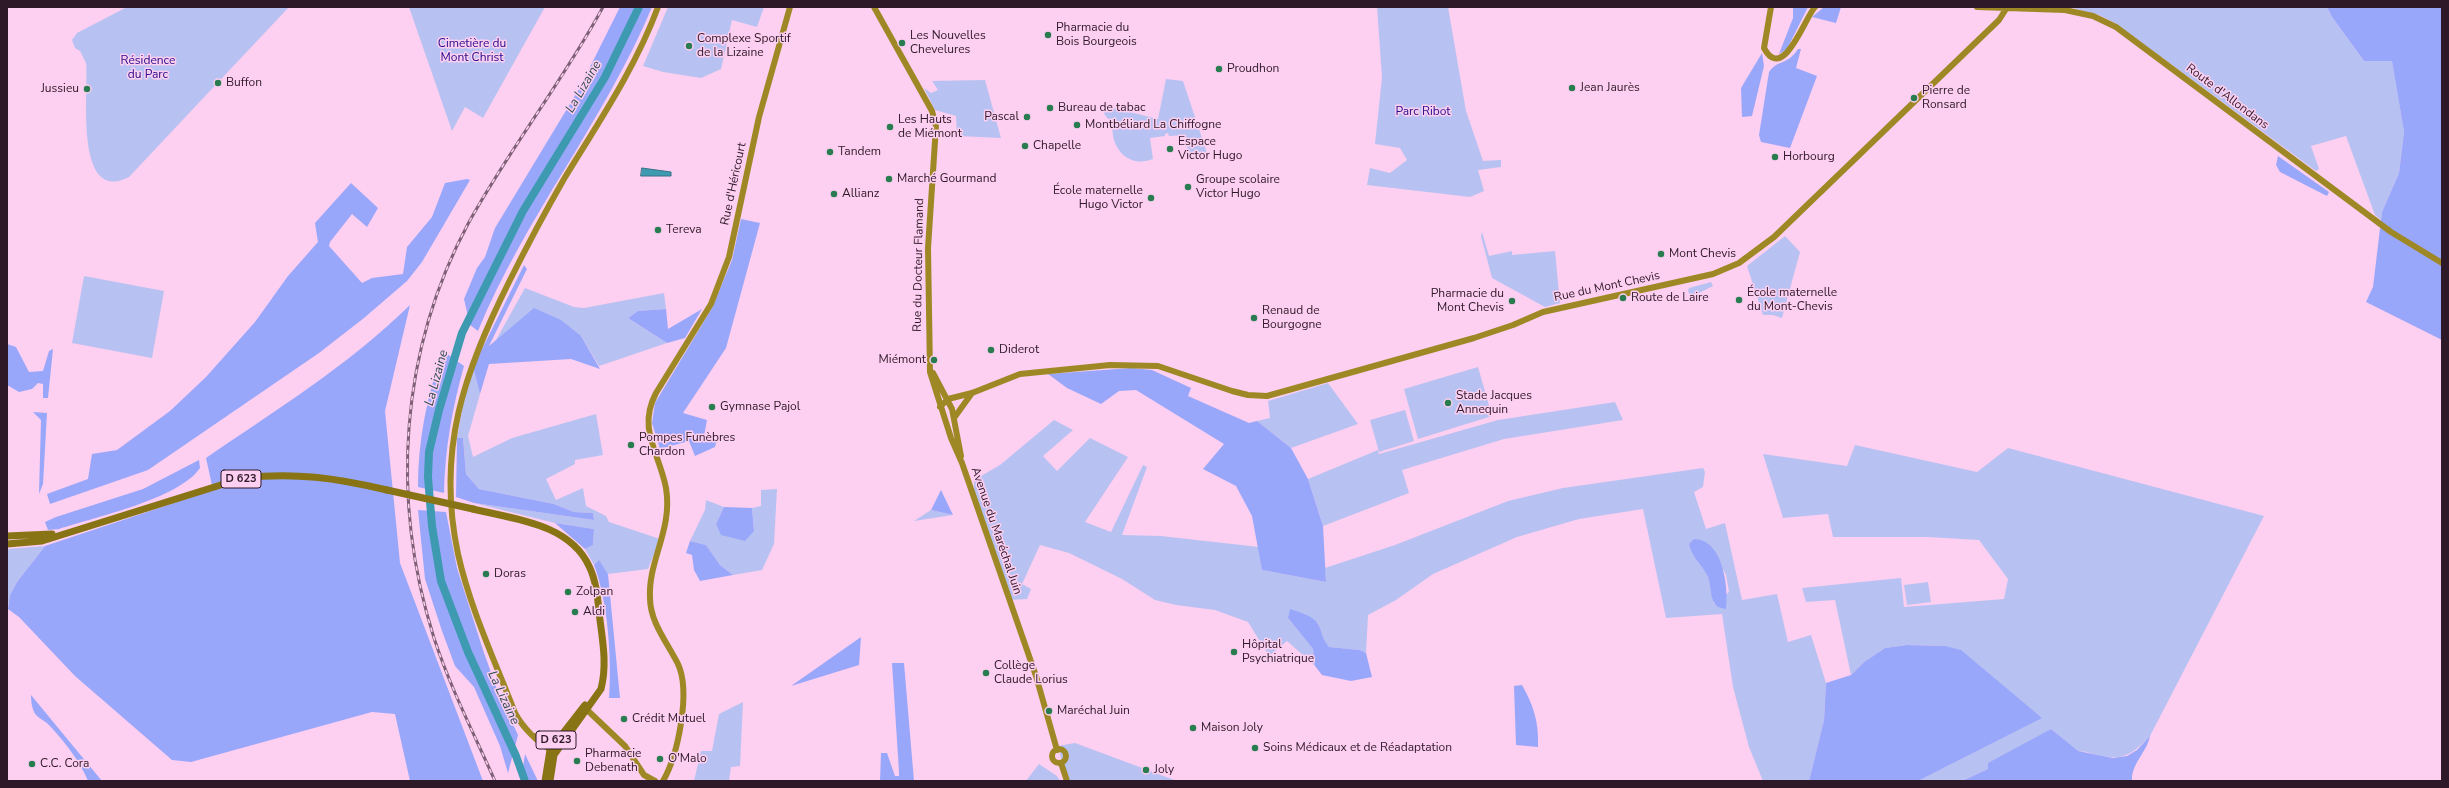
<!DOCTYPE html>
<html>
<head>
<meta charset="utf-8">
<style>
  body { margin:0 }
  #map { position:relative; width:2449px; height:788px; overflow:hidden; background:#fdcff0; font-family:"Nunito Sans",sans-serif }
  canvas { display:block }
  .frame { position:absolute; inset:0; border:8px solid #2e1929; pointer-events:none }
</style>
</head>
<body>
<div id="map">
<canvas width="2449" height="788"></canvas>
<div class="frame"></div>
</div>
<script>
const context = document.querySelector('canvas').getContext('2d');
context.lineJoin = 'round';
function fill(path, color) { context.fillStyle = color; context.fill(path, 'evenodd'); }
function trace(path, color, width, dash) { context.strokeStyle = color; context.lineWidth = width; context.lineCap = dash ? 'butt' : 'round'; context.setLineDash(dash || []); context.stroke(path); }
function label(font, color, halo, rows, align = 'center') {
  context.font = font + ' "Nunito Sans",sans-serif'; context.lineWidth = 3; context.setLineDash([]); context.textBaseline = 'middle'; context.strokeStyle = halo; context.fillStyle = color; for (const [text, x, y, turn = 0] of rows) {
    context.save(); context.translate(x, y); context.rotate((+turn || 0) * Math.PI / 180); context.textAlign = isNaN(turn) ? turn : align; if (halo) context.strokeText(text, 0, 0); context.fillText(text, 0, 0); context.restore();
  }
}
fill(new Path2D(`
  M 127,7 L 289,7 L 129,177 C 73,206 89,87 86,63 L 80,51 L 75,48 L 72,40 L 77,33 Z
  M 409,7 L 545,7 L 483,118 L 465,107 L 452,131 Z
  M 668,7 L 764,7 L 757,27 L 732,20 L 721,69 L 701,78 L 663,72 L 643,66 Z
  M 1377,7 L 1448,7 L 1466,111 L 1483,161 L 1501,160 L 1501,167 L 1478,170 L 1484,191 L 1470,197 L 1367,185 L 1370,168 L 1390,173 L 1407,160 L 1400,148 L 1375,144 L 1382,77 Z
  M 2069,7 L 2327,7 L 2332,17 L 2364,61 L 2392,60 L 2404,132 L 2399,173 L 2382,212 L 2381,220 L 2375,215 L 2346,136 L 2311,146 L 2319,169 L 2316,171 L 2115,23 L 2099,15 Z
  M 1166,79 L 1183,81 L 1207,153 L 1188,155 L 1186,135 L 1169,136 L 1168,133 L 1165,134 L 1165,136 L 1150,138 L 1153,159 C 1138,165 1123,160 1116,145 C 1112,138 1113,129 1111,123 C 1109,119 1105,116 1103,112 L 1105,106 L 1158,119 Z
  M 985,80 L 1001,138 L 957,136 L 956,116 L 935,110 L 924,88 L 931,93 L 938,90 L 932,81 Z
  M 1482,232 L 1489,256 L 1512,251 L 1512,255 L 1555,251 L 1560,303 L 1545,307 L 1492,278 L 1481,236 Z
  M 1785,236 L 1800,252 L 1782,318 L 1773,315 L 1763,315 L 1747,266 Z
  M 84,276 L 164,291 L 152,358 L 72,343 Z
  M 1711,282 L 1713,286 L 1691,297 L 1688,291 L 1689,288 Z
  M 525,288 L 574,307 L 584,308 L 664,293 L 666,309 L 638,311 L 628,318 L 667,343 L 599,366 L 581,336 L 496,340 Z
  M 473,367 L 480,394 L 468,436 L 473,457 L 512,438 L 596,414 L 603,455 L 575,460 L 575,464 L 546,479 L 556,500 L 583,488 L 586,506 L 606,516 L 609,522 L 660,539 L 648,569 L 608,574 L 599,561 L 594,565 L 585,549 L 593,545 L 594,529 L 555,523 L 474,503 L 594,520 L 593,513 L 574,512 L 554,504 L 479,489 L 466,474 L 463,438 L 457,438 L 464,398 Z
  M 1478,367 L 1492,416 L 1418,439 L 1404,389 Z
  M 1328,383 L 1358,424 L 1291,448 L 1257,421 L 1270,418 L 1268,401 Z
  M 1615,402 L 1623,420 L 1504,439 L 1402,470 L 1409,493 L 1323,526 L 1308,479 L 1378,450 L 1379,454 L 1498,420 Z
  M 1405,410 L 1414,441 L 1379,452 L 1370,420 Z
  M 1054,420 L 1073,430 L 1043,456 L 1057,471 L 1090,438 L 1128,457 L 1085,522 L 1111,532 L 1143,465 L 1147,467 L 1122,535 L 1161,536 L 1259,547 L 1262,570 L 1326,582 L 1325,568 L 1395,545 L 1508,501 L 1563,488 L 1703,468 L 1705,472 L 1703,487 L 1694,492 L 1706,529 L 1725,523 L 1742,600 L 1777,594 L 1788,642 L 1811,635 L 1826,683 L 1824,720 L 1809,781 L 1763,781 L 1749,747 L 1733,687 L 1722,614 L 1666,618 L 1643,509 L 1579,519 L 1517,537 L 1433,574 L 1396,600 L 1368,615 L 1366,653 L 1360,650 L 1329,647 L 1321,638 L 1318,623 L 1288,618 L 1313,649 L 1315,666 L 1287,641 L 1269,656 L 1248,622 L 1215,610 L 1176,605 L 1155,600 L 1122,579 L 1069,553 L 1040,545 L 1022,584 L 1031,589 L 1027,599 L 1009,600 L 974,490 L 974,480 L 1000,465 ZM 1710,546 L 1726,575 L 1729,592 L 1714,604 L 1709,579 L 1703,567 Z
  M 1855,445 L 1977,472 L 2008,448 L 2264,516 L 2150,736 C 2128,759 2120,761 2090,753 C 2086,751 2081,752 2077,751 C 2068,746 2059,735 2051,729 L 1988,769 L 1962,781 L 1918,781 L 2041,718 L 1945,646 L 1907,645 L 1885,648 L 1864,662 L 1851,675 L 1835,600 L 1806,602 L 1802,588 L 1901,578 L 1904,607 L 2004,599 L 2008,579 L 1979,540 L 1927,537 L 1833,537 L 1828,514 L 1783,518 L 1763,454 L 1847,466 Z
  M 777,489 L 774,544 L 762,570 L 733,575 L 720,565 L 706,545 L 690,541 L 705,510 L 706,500 L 724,507 L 716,524 L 754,531 L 752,508 L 761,506 L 761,490 Z
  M 931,510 L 953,515 L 914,521 Z
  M 45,546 L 17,582 L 10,595 L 7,612 L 7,549 Z
  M 1928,582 L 1931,602 L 1907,605 L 1904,585 Z
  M 743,702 L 740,766 L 731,767 L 729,781 L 694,781 L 701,751 L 712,751 L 719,714 Z
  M 1075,743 L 1177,781 L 1067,781 L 1058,746 Z
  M 1039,764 L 1057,776 L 1060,781 L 1026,781 Z`), '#b8c2f2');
fill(new Path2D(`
  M 620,7 L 652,7 C 605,120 525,217 478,331 L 470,325 L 464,299 L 477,268 L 485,257 L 495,228 L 579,89 Z
  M 1793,7 L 1808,7 L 1787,49 L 1779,54 L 1793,18 Z
  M 1824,7 L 1841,7 L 1836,23 L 1812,17 Z
  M 2327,7 L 2442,7 L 2442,340 L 2366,302 L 2373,287 L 2382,212 L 2399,173 L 2404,132 L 2392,61 L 2364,61 L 2332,17 Z
  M 1798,49 L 1801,49 L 1796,68 L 1817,76 L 1790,148 L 1761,142 L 1759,135 L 1769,72 C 1778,59 1787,66 1798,49 Z
  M 1762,53 L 1764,66 L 1752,116 L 1742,117 L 1741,88 Z
  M 2278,156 L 2329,192 L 2327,196 L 2280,172 L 2276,165 Z
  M 467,179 L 470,180 L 422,262 L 407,281 L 364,318 L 319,353 L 148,470 L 50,504 L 47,494 L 88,479 L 92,454 L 117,450 L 170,411 L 206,377 L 255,322 L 288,276 L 318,242 L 315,223 L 351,183 L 378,208 L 367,227 L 352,214 L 330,242 L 329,246 L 362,283 L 372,278 L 403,274 L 407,247 L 432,217 L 445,183 Z
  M 741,219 L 760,223 L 726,348 L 683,413 L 707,420 L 704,436 L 717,440 L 715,447 L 695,456 L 689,441 L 660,449 L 652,423 L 655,403 L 712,308 L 732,260 Z
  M 524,265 L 527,269 L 489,346 L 534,308 L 561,320 L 581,336 L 600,369 L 571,359 L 489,364 L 480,394 L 473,367 Z
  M 410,305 L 385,411 L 400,563 L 483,781 L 410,781 L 395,714 L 372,712 L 191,762 L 172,760 L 75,676 L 19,617 L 8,609 L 10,595 L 17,582 L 45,546 L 213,490 L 206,458 C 276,410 349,365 410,305 Z
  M 666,309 L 668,329 L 702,309 L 685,338 L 667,343 L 628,318 L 638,311 Z
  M 7,344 L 16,347 L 29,372 L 43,371 L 49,351 L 53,349 L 48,398 L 43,398 L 43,384 L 38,383 L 32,389 L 19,392 L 7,385 Z
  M 443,351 L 464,366 C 452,409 445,449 444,493 L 418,487 C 418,440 427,395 443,351 Z
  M 1131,368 L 1152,370 L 1191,388 L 1188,396 L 1249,423 L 1257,421 L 1291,448 L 1308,479 L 1323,526 L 1326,582 L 1262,570 L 1252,516 L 1236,486 L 1203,469 L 1224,444 L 1136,390 L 1119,391 L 1101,404 L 1067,388 L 1048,374 Z
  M 33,412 L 47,413 L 43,484 L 39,494 L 41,420 Z
  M 457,438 L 463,438 L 466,474 L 479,489 L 554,504 L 574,512 L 593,513 L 594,520 L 474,503 L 456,497 Z
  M 199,460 L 200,468 C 179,499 95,517 59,529 L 48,530 L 45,522 L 56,517 L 143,489 Z
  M 941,490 L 953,515 L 931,510 Z
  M 724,507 L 752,508 L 754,531 L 745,541 L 721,535 L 716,524 Z
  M 418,510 L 446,512 L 457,568 L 483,650 L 498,692 L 518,735 L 508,773 L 500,746 L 474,687 L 455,666 L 442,631 L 425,579 Z
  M 555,523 L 594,529 L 593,545 L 585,549 Z
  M 1694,539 C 1723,539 1729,588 1726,609 C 1722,608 1718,608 1715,604 C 1710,597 1711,585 1708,577 C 1702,564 1692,558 1689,544 Z
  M 690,541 L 706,545 L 720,565 L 733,575 L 700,581 L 694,570 L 692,555 L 686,553 Z
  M 599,560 L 608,574 L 620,698 L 609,698 C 612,660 608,601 594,565 Z
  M 1290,609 C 1299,612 1314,616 1318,624 C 1323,634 1321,637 1329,647 L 1360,650 L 1366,653 L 1372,677 L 1351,681 L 1322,675 L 1315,666 L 1313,649 L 1288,618 Z
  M 861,637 L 859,665 L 791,686 Z
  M 1907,645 L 1945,646 L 1961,650 L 2042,718 L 1918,781 L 1809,781 L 1824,720 L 1826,683 L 1851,675 L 1864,662 L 1885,648 Z
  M 892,663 L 904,663 L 914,781 L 880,781 L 881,753 L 887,753 L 895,776 L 899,776 L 899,772 Z
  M 1522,685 C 1534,706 1539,723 1538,747 L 1516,745 L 1514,686 Z
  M 31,695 L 102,781 L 88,781 C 80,761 64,741 49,725 C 45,721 40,719 36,715 C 32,710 31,701 31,695 Z
  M 2051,729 L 2078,751 L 2113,758 L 2127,756 L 2137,750 L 2150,736 C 2147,752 2131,764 2132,781 L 1962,781 L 1988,769 L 1988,763 Z
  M 525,754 L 537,779 L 537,781 L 529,781 L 523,767 Z`), '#99a7fb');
const water = new Path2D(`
  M 642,168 L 671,172 L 671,176 L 641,176 Z`);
fill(water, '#3d9ab0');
trace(water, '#387388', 1);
trace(new Path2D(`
  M 525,781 L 516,756 L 468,652 L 441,581 L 432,526 L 428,477 L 429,452 L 439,410 L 462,333 L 523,211 L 605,77 L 639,7`), '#3d9ab0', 8);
trace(new Path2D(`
  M 874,7 L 932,111 L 936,126 L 928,248 L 930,372 L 951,438 L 962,463 L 1036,676 L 1057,750
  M 1771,7 L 1764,48 C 1783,84 1805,17 1815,7
  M 1977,7 L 2065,10 L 2093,16 L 2116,27 L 2391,232 L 2442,263
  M 933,373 L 952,409 L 961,456
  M 940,407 L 948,399 L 972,393 L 1020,374 L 1110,365 L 1158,366 L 1232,391 L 1248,395 L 1267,396 L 1474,338 L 1513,325 L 1543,312 L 1713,274 L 1739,263 L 1774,237 L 1999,20 L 2006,9
  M 954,418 L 972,393
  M 584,707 L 625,746 L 644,775 L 655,781
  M 535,736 L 558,745
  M1052 756a7 7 0 1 1 14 0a7 7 0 1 1-14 0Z
  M 553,751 C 538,743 523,728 515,713 C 495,661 470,608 458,554 C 436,450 464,372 510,280 C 527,246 545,212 564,179 C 598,123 635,69 658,7
  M 1061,763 L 1067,781
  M 663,781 C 678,755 691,692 678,664 C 667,642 650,622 650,598 C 648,560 673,530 666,488 C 659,452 637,429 656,393 L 711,304 L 729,257 L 759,117 L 790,7`), '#9e8825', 6);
trace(new Path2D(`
  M 473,509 C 513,519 569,523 589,566 C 597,582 598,603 600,620 C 603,643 607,666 601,689 L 554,755 L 550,781
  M 7,536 L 52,534
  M 7,544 L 42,541 L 243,478 C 295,472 336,478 387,490
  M 545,781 L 550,750 L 585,705`), '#887414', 7);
const rail = new Path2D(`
  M 495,781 C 474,734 450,687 434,638 C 390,499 400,350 469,222 C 510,148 563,81 603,7`);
trace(rail, '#7e6076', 3);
trace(rail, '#fdcff0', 1.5, [4.5]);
trace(new Path2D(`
  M 387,490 L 473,509`), '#887414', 7);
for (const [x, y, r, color] of [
  [1048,35,4,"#287c4f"],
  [902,43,4,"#287c4f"],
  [689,46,4,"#287c4f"],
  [1219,69,4,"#287c4f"],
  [218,83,4,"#287c4f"],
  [1572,88,4,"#287c4f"],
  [87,89,4,"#287c4f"],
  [1914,98,4,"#287c4f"],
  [1050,108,4,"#287c4f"],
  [1027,117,4,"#287c4f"],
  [1077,125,4,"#287c4f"],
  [890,127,4,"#287c4f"],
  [1025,146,4,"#287c4f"],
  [1170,149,4,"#287c4f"],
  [830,152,4,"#287c4f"],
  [1775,157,4,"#287c4f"],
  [889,179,4,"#287c4f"],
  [1188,187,4,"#287c4f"],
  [834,194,4,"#287c4f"],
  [1151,198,4,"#287c4f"],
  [658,230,4,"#287c4f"],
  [1661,254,4,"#287c4f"],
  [1623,298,4,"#287c4f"],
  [1739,300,4,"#287c4f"],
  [1512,301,4,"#287c4f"],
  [1254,318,4,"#287c4f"],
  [991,350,4,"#287c4f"],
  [934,360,4,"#287c4f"],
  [1448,403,4,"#287c4f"],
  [712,407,4,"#287c4f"],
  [631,445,4,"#287c4f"],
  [486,574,4,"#287c4f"],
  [568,592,4,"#287c4f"],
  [575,612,4,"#287c4f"],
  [1234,652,4,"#287c4f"],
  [986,673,4,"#287c4f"],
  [1049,711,4,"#287c4f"],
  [624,719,4,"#287c4f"],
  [1193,728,4,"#287c4f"],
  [1255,748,4,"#287c4f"],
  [660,759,4,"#287c4f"],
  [577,761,4,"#287c4f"],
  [32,764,4,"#287c4f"],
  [1146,770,4,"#287c4f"]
]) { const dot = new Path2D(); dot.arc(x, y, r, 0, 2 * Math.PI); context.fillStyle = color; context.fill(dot); trace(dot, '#fdcff0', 1.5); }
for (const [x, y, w] of [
  [241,479,40],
  [556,740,40]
]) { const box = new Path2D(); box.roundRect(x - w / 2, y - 9, w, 18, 3); context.fillStyle = '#fdcff0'; context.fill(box); trace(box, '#2e1929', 1); }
label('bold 11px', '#2e1929', null, [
  ["D 623",241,479],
  ["D 623",556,740]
]);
label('12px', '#2e1929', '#fdcff0', [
  ["Pharmacie du",1056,28],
  ["Bois Bourgeois",1056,42],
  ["Les Nouvelles",910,36],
  ["Chevelures",910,50],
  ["Complexe Sportif",697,39],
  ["de la Lizaine",697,53],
  ["Proudhon",1227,69],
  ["Buffon",226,83],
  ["Jean Jaurès",1580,88],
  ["Jussieu",79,89,"right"],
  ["Pierre de",1922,91],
  ["Ronsard",1922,105],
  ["Bureau de tabac",1058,108],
  ["Pascal",1019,117,"right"],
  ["Les Hauts",898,120],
  ["de Miémont",898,134],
  ["Montbéliard La Chiffogne",1085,125],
  ["Espace",1178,142],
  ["Victor Hugo",1178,156],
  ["Chapelle",1033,146],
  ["Tandem",838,152],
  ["Horbourg",1783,157],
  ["Marché Gourmand",897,179],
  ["Groupe scolaire",1196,180],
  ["Victor Hugo",1196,194],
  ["École maternelle",1143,191,"right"],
  ["Hugo Victor",1143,205,"right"],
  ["Allianz",842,194],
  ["Tereva",666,230],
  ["Mont Chevis",1669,254],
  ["École maternelle",1747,293],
  ["du Mont-Chevis",1747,307],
  ["Pharmacie du",1504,294,"right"],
  ["Mont Chevis",1504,308,"right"],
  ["Route de Laire",1631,298],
  ["Renaud de",1262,311],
  ["Bourgogne",1262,325],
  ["Diderot",999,350],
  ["Miémont",926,360,"right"],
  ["Stade Jacques",1456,396],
  ["Annequin",1456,410],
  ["Gymnase Pajol",720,407],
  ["Pompes Funèbres",639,438],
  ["Chardon",639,452],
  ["Doras",494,574],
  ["Zolpan",576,592],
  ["Aldi",583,612],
  ["Hôpital",1242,645],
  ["Psychiatrique",1242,659],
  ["Collège",994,666],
  ["Claude Lorius",994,680],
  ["Maréchal Juin",1057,711],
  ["Crédit Mutuel",632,719],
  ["Maison Joly",1201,728],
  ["Soins Médicaux et de Réadaptation",1263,748],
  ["Pharmacie",585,754],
  ["Debenath",585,768],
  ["O'Malo",668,759],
  ["C.C. Cora",40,764],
  ["Joly",1154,770]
], 'left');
label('12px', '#240c8a', '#fdcff0', [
  ["Cimetière du",472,44],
  ["Mont Christ",472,58],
  ["Résidence",148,61],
  ["du Parc",148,75],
  ["Parc Ribot",1423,112]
]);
label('12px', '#2e1929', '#fdcff0', [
  ["Route d'Allondans",2227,97,37],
  ["Rue d'Héricourt",734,184,-78],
  ["Rue du Docteur Flamand",919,265,-89],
  ["Rue du Mont Chevis",1607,287,-12],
  ["Avenue du Maréchal Juin",996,531,71]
]);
label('italic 13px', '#2e4b52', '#fdcff0', [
  ["La Lizaine",584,87,-60],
  ["La Lizaine",437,378,-75],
  ["La Lizaine",503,698,65]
]);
</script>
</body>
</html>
